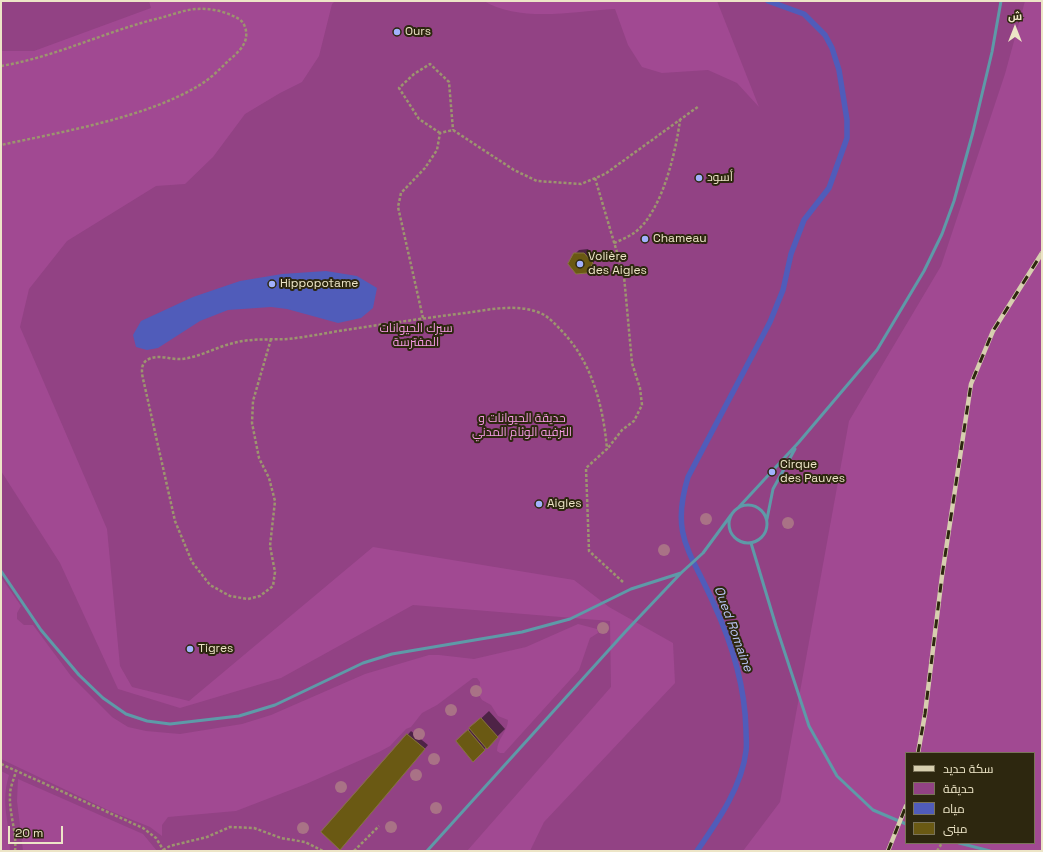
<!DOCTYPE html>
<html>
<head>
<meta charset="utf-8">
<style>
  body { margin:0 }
  #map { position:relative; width:1043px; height:852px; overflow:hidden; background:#4b4013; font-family:"Space Grotesk",Cairo,sans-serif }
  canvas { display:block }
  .frame { position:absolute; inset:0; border:2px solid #ede5c7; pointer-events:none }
  .legend { position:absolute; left:905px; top:752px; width:130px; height:92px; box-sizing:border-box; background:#2d270f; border:1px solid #7a7359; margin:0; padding:5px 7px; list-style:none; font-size:12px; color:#ede5c7 }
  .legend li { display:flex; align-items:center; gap:8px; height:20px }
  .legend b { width:20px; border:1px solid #7a7359 }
  .north { position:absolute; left:995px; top:8px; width:40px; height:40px; -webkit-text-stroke:3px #2d270f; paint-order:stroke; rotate:0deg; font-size:11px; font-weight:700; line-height:16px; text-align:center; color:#ede5c7 }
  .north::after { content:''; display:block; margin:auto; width:14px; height:18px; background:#ede5c7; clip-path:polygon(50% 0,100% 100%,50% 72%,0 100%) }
  .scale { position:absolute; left:8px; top:826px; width:55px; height:18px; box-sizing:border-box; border:2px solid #ede5c7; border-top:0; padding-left:5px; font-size:12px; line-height:14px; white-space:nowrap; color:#ede5c7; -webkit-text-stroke:3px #2d270f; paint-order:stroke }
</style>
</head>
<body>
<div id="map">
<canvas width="1043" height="852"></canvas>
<div class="frame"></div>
<ul class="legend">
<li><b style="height:5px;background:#d7cfaf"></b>سكة حديد</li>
<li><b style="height:11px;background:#924284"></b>حديقة</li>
<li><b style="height:11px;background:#505cba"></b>مياه</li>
<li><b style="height:11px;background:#6a5913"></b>مبنى</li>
</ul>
<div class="north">ش</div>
<div class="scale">20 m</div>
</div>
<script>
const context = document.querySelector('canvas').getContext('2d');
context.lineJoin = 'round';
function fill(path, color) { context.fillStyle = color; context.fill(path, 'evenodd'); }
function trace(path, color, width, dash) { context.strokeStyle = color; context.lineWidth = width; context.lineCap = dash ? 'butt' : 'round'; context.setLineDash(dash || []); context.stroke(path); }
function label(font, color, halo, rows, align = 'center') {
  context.font = font + ' "Space Grotesk",Cairo,sans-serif'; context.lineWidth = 4; context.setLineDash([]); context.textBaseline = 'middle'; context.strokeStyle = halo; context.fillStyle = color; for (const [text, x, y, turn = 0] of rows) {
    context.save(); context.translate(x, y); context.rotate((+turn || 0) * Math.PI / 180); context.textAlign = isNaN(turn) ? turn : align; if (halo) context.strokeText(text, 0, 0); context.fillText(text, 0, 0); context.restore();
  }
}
fill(new Path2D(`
  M 1,1 L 1042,1 L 1042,851 L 1,851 ZM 906,753 L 1034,753 L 1034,843 L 906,843 Z`), '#924284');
fill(new Path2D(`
  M 149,1 L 335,1 L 332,4 L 319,56 L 302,82 L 280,93 L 245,114 L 213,157 L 185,184 L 156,186 L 67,241 L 29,289 L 20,327 L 107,529 L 120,666 L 132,687 L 189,701 L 373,547 L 574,580 L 609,607 L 673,643 L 675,683 L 544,822 L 530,851 L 467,851 L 611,687 L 610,621 L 413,605 L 281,678 L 180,708 L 118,689 L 60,563 L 1,471 L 1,51 L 34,51 L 151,8 Z
  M 484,1 L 717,1 L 759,107 L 737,83 L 708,70 L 662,73 L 642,67 L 628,45 L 615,9 C 575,11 520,23 484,1 Z
  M 1025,1 L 1042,1 L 1042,851 L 743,851 L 780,802 L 849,421 L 941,266 L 1005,74 ZM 906,753 L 1034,753 L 1034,843 L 906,843 Z
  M 1,577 L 21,606 L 17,613 L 17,619 L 24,625 L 33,625 L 71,676 L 112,717 L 128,727 L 146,731 L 180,734 L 242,724 L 271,715 L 365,674 L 429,655 L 439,655 L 474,659 L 526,647 L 578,624 L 597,629 L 598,633 L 590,638 L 579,670 L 504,753 L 500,753 L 497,751 C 497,739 508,731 508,720 L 498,716 L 491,705 L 482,700 L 479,695 L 480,682 L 477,678 L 473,678 L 437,705 L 422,713 L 411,727 L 406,729 L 390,746 L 379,752 L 306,784 L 236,811 L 168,817 L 162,825 L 162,836 L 150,827 L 110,811 L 1,759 Z
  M 1,771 L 9,775 C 0,805 10,821 10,851 L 1,851 Z
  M 18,779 L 143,834 L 157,851 L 23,851 L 17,801 Z`), '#a14992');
fill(new Path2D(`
  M 326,271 L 357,276 L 377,288 L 373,308 L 361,318 L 338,323 L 287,309 L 271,307 L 228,310 L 200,321 L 158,348 L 147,350 L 136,347 L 133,335 L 141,321 L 193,297 L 240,281 L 282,274 Z`), '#505cba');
fill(new Path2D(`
  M 588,249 L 596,259 L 587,272 L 575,254 L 579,250 Z
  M 489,711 L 505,729 L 473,760 L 457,741 Z
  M 411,731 L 428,745 L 343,845 L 322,832 Z`), '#0007');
trace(new Path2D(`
  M 697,851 C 717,822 742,787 746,751 C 747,744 746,737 746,730 C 745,685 732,643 713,602 C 691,552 670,536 688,477 L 770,322 L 783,290 L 791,254 L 804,220 L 829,188 L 847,138 L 847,120 L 839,70 L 832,48 L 825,35 L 804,14 L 768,1`), '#505cba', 5.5);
const building = new Path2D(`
  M 574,253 L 584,253 L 593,263 L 587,273 L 576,274 L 568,264 Z
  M 481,718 L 498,737 L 487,749 L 469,728 Z
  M 468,730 L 485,750 L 473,762 L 456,741 Z
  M 407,734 L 425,749 L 340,850 L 321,832 Z`);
fill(building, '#6a5913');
trace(building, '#87773e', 1);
trace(new Path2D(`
  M 1,66 C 56,57 106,31 160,18 C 172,15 186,9 198,9 C 212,8 227,12 239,19 C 245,23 247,31 246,38 C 244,48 235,55 228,61 C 219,70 209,80 198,86 C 145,118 61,132 1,145
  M 440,133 L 419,119 L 399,88 L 414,74 L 430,64 L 449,82 L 453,130
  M 595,178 L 624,276 L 632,363 L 640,388 L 642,405 L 634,421 L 622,430 L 608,448
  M 614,243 C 621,240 628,237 634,233 C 662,213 676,151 680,120
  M 423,318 L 398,207 L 401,193 L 425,168 L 437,150 L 440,133 L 453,130 L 514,170 L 537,181 L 581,184 L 605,174 L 699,106
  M 271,339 L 253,401 L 252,423 L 259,458 L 269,478 L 275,501 L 270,546 L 275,572 L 273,586 L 260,596 L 248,599 L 230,596 L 210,585 L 192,562 L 175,521 L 144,383 C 142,375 139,363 149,359 C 159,354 171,360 182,359 C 200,357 216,347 234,343 C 251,338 270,340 288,339 C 307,337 326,333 345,330 C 385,324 425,318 465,313 C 488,310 517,303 540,313 C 548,316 555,324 561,330 C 592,362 603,405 607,449 L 586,468 L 589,551 L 623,582
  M 1,764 L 143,828 L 156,838 L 164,851
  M 163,850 L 170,846 L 207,837 L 230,827 L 254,828 L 281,838 L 305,842 L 323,851
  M 15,851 C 17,832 9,814 10,795 C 10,787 14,779 16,771
  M 354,851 L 379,826
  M 937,851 L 942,843`), '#9d946f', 2.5, [3, 2]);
trace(new Path2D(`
  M729 524a19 19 0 1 1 38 0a19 19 0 1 1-38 0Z
  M 738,508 L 799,442 L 877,350 L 924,271 L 942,234 L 954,201 L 973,132 L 992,52 L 1001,1
  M 767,519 L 773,489 L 795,449
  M 751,543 L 776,626 L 809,726 L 837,776 L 873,810 L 906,824
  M 1,571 L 41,630 L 79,675 L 103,698 L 126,714 L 147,721 L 170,724 L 239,716 L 275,705 L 363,663 L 392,654 L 522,632 L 570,619 L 631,589 L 681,573
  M 959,843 L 990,851
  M 427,851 L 626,631 L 681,573 L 703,553 L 731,515`), '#5e9aa8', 3);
const rail = new Path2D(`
  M 918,753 L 925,714 L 942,576 L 971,384 L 993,331 L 1042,253
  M 888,851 L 906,806`);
trace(rail, '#d7cfaf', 4.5);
trace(rail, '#2d270f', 3, [9]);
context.fillStyle = '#a97286';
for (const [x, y] of [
  [706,519],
  [788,523],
  [664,550],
  [603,628],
  [476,691],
  [451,710],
  [419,734],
  [434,759],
  [416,775],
  [341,787],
  [436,808],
  [391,827],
  [303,828]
]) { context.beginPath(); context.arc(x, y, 6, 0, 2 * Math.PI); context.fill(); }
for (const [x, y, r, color] of [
  [397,32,4,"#a2b2fd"],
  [699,178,4,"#a2b2fd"],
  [645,239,4,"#a2b2fd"],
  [580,264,4,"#a2b2fd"],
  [272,284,4,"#a2b2fd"],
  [772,472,4,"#a2b2fd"],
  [539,504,4,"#a2b2fd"],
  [190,649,4,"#a2b2fd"]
]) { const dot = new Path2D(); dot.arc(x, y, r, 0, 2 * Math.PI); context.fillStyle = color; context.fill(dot); trace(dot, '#2d270f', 1.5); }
label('12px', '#ede5c7', '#2d270f', [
  ["Ours",405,32],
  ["أسود",707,178],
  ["Chameau",653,239],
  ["Volière",588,257],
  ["des Aigles",588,271],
  ["Hippopotame",280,284],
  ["Cirque",780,465],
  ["des Pauves",780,479],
  ["Aigles",547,504],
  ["Tigres",198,649]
], 'left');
label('12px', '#f69be4', '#2d270f', [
  ["سيرك الحيوانات",416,329],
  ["المفترسة",416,343],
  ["حديقة الحيوانات و",522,419],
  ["الترفيه الوئام المدني",522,433]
]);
label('italic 13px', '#bac5f7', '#2d270f', [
  ["Oued Romaine",733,629,70]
]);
</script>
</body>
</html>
